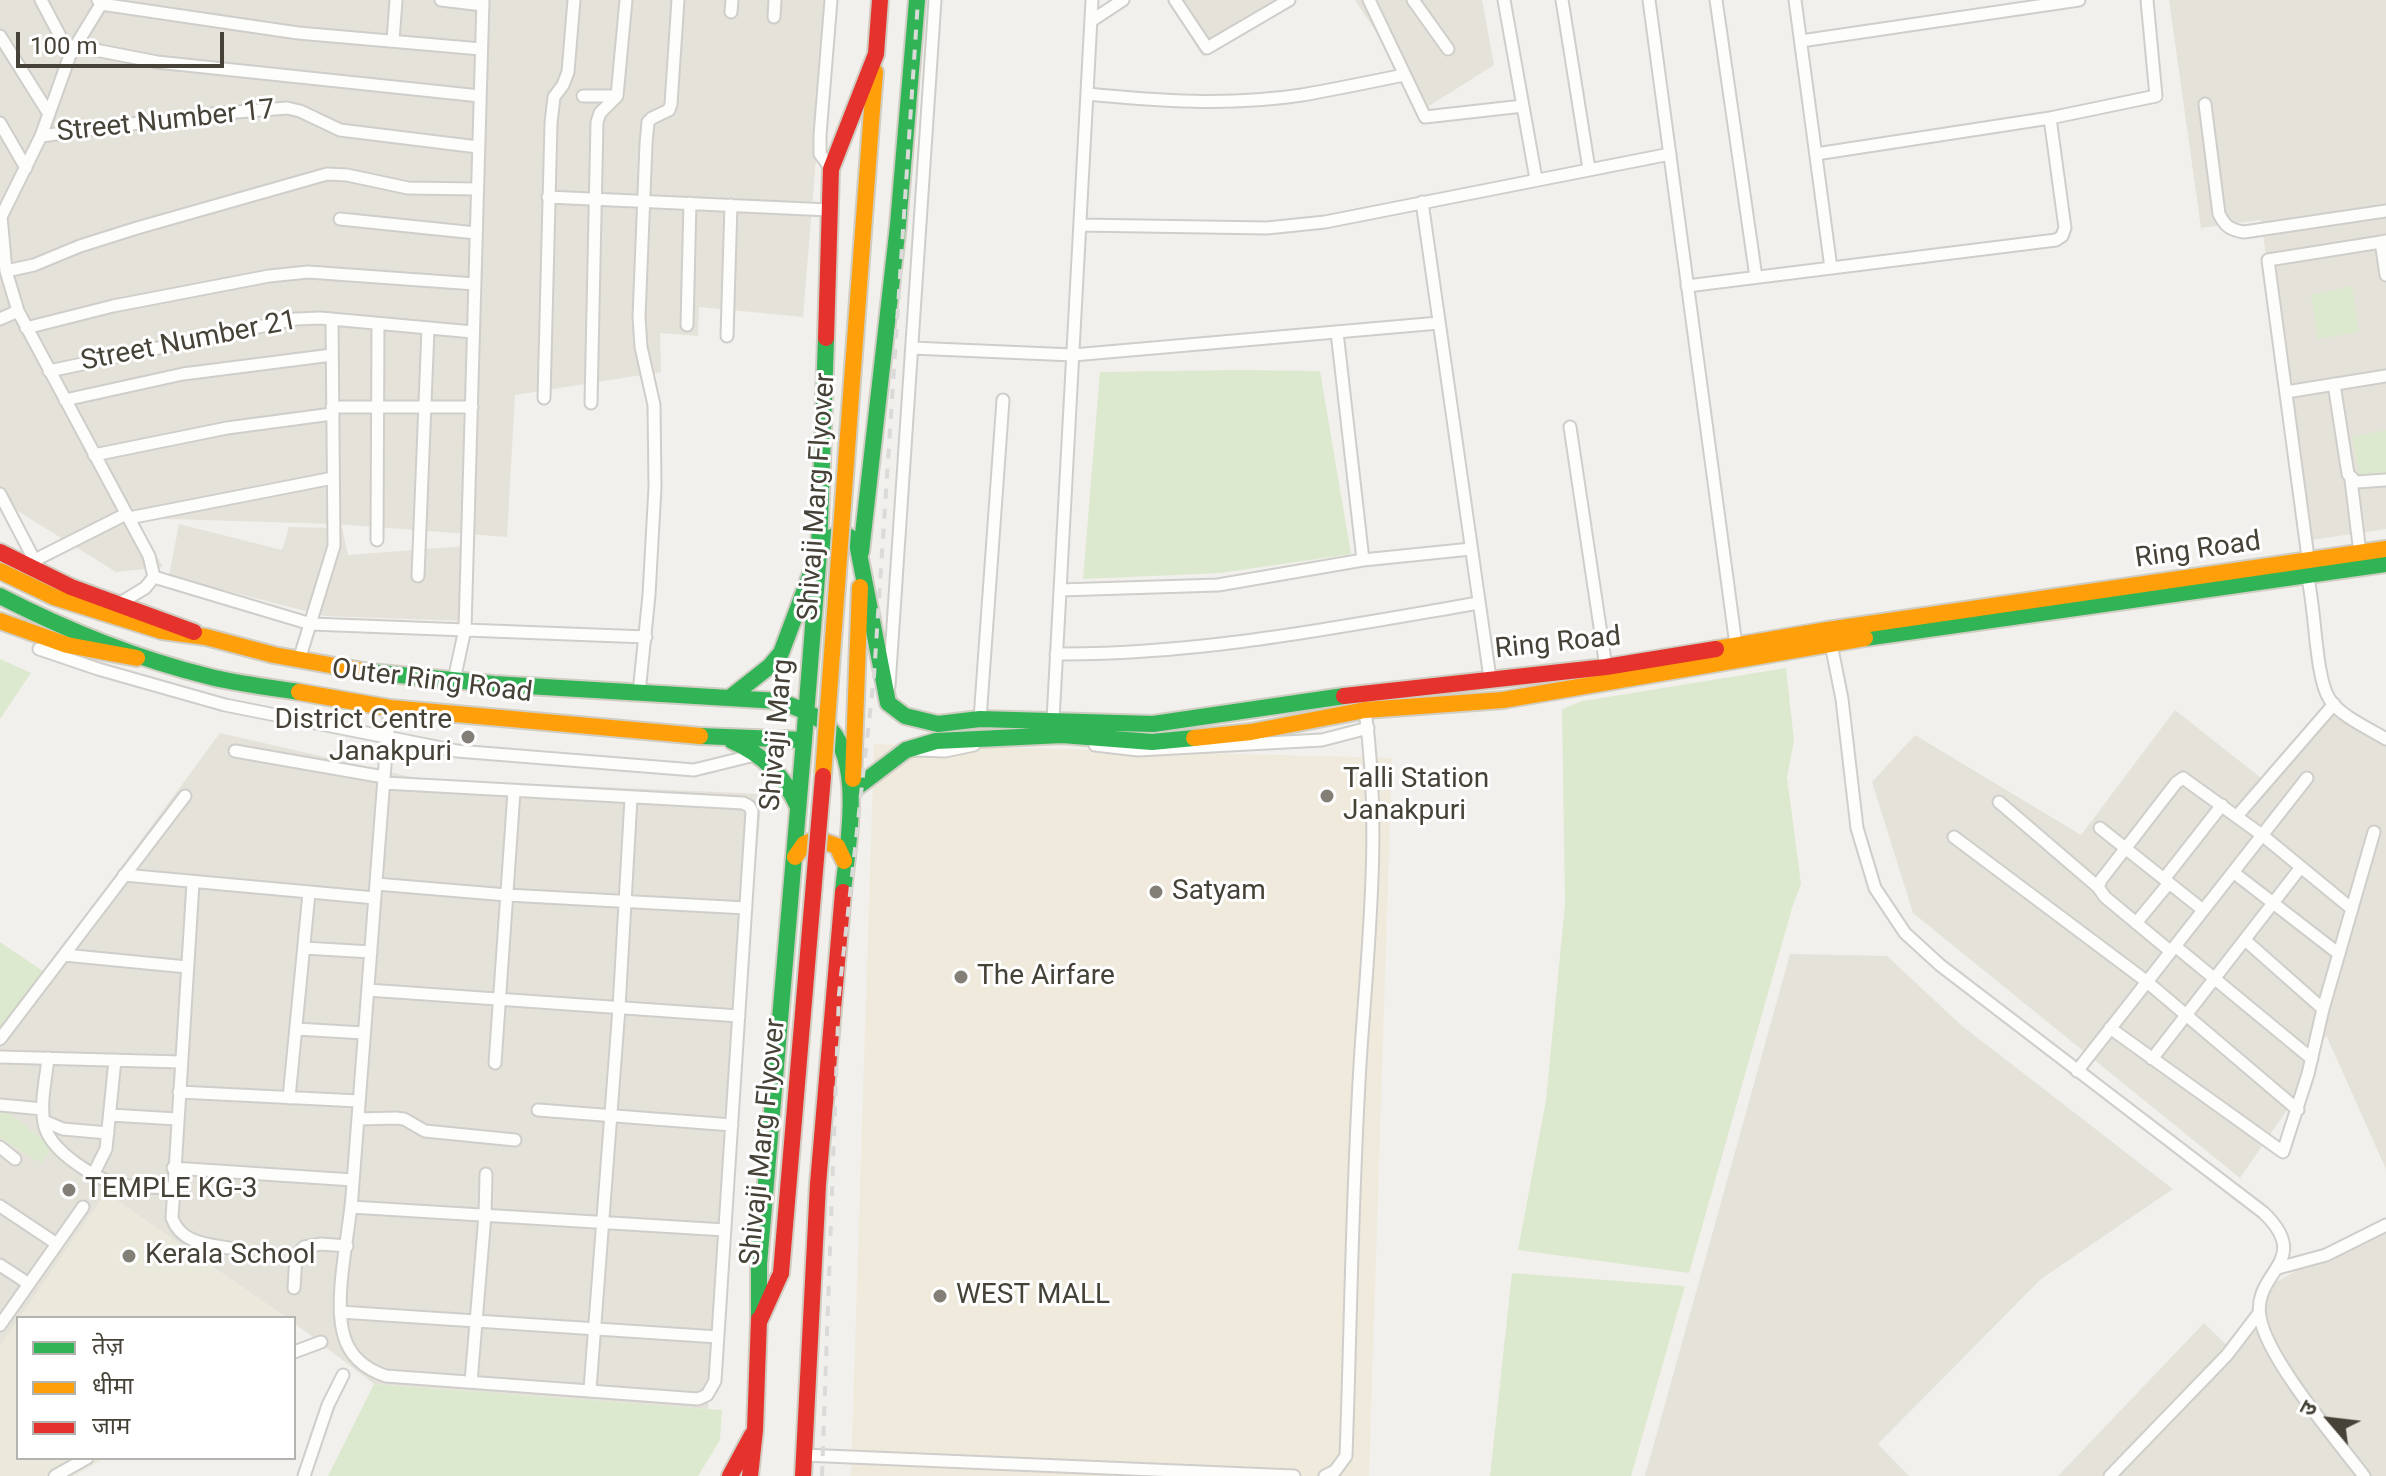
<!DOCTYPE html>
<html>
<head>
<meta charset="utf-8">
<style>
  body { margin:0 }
  #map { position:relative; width:2386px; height:1476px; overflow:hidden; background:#f2f0ec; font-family:Roboto,"Noto Sans Devanagari",sans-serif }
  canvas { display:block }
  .legend { position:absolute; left:16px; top:1316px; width:280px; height:144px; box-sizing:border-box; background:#fff; border:2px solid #b5b3af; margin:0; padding:10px 14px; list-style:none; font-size:24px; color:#474238 }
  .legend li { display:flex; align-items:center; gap:16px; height:40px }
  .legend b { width:40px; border:2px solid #b5b3af }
  .north { position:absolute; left:2290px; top:1380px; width:80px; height:80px; -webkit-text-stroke:6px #fff; paint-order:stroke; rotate:298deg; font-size:22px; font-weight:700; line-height:32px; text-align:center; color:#474238 }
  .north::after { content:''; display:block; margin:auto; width:28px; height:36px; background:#474238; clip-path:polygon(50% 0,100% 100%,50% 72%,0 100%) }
  .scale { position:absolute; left:16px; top:32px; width:208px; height:36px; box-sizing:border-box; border:4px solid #474238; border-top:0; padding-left:10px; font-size:24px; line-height:28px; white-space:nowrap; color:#474238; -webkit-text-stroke:6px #fff; paint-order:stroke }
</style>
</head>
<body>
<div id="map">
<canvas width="2386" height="1476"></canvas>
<ul class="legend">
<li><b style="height:10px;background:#30b455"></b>तेज़</li>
<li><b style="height:10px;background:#ff9f0a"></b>धीमा</li>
<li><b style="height:10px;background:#e5322d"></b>जाम</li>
</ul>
<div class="north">उ</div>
<div class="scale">100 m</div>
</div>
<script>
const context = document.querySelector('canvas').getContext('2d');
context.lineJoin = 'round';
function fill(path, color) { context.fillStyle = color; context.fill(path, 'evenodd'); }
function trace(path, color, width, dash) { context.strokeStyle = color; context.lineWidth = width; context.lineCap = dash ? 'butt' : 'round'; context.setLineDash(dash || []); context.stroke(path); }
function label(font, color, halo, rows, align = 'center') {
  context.font = font + ' Roboto,sans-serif'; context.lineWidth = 6; context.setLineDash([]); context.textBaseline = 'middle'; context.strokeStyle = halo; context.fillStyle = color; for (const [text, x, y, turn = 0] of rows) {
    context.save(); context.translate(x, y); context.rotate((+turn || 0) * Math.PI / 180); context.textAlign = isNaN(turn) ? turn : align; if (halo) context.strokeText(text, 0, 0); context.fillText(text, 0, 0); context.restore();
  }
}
fill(new Path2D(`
  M 0,0 L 829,0 L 803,317 L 699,307 L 698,336 L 660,333 L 661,372 L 515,395 L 507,537 L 335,524 L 136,518 L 163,567 L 116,572 L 0,500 Z
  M 1167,0 L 1290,0 L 1203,57 Z
  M 1355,0 L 1482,0 L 1494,65 L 1426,108 Z
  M 2169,0 L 2386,0 L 2386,529 L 2305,541 L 2261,220 L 2201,228 Z
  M 179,524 L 282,550 L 289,527 L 342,528 L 348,555 L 466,546 L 462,621 L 325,616 L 169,576 Z
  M 2333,708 L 2386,743 L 2386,1169 L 2326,1035 L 2300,1091 L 2240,1178 L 1913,913 L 1872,782 L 1915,735 L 2081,835 L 2175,710 L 2261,778 Z
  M 220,733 L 420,779 L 762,794 L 708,1409 L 374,1384 L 294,1323 L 294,1318 L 287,1318 L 106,1193 L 0,1346 L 0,1138 L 41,1163 L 0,1106 L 0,1031 Z
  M 1790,954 L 1887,956 L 1961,1025 L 2173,1189 L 2041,1279 L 1878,1444 L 1909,1476 L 1645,1476 Z
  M 2386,1228 L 2386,1476 L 2058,1476 L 2204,1323 L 2237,1355 L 2264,1289 L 2337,1247 Z`), '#e5e2da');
fill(new Path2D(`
  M 874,744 L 1392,758 L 1369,1476 L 851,1476 Z`), '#f0eadd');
fill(new Path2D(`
  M 106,1193 L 287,1318 L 19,1318 Z
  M 18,1320 L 18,1458 L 105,1458 L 74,1476 L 0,1476 L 0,1346 Z`), '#ebe8dc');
fill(new Path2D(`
  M 2352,286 L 2359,332 L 2318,339 L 2311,295 Z
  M 1239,370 L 1320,371 L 1351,554 L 1221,573 L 1083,579 L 1100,372 Z
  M 2386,430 L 2386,477 L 2361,481 L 2352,437 Z
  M 0,659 L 31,673 L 0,719 Z
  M 1786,668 L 1794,741 L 1787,777 L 1801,884 L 1792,908 L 1689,1273 L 1518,1250 L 1546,1100 L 1565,904 L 1562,709 L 1583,701 Z
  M 0,942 L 43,971 L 0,1031 Z
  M 0,1106 L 52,1147 L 41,1163 L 0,1138 Z
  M 1512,1273 L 1685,1286 L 1631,1476 L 1490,1476 Z
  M 374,1384 L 722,1410 L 720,1440 L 698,1476 L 328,1476 Z`), '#dde9ce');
const street = new Path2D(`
  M 41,0 L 70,55
  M 98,0 L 101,4 L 298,33 L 481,49
  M 441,0 L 483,5
  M 1175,0 L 1207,48 L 1289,0
  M 1369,0 L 1425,117 L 1523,106
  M 1413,0 L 1448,49
  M 1504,0 L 1536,179
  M 1562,0 L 1589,169
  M 1649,0 L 1736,645
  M 1716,0 L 1756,277
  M 1795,0 L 1831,268
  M 731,12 L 732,0
  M 774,17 L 775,0
  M 1091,21 L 1123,0
  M 0,36 L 49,114
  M 393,41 L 396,0
  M 1801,41 L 2079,0
  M 75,46 L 157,62 L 480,96
  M 1087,94 C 1158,101 1230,106 1302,95 C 1336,89 1370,82 1404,75
  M 583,96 L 617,96
  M 2205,104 L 2219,214 C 2225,226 2230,230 2244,232 L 2386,211
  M 0,123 L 26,168
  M 41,136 L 199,115 L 287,108 L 300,111 L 340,130 L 478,147
  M 1816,154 L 2050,118 L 2156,96 L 2147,0
  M 831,169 L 820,154 L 820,135 L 831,0
  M 548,197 L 829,210
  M 1422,202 L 1490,678
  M 1,216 L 6,271 L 18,311 L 149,556 L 154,577 L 145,588 L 120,603
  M 0,219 L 41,136 L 70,55 L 103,1
  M 340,219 L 476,233
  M 1080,225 L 1267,228 L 1325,222 L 1670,154
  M 2386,241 L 2381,242 L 2386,275
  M 6,271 L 34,265 L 80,246 L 137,228 L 327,174 L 347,175 L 408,188 L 477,189
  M 1687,286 L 2056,240 L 2062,236 L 2065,228 L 2050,118
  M 0,319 L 18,311
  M 687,325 L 690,203
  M 26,328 L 113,306 L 269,276 L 308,272 L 475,284
  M 1337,332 L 1363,560
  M 727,336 L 731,205
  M 912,348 L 1073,355 L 1439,323
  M 49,371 L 296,319 L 320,318 L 473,332
  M 2334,384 L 2348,474 L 2356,482 L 2386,480
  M 2286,392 L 2386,376
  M 544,398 L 551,123 L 554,97 L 563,85 L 568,72 L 574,0
  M 65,400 L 183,374 L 332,355
  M 591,403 L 597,122 L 600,113 L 617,96 L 626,0
  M 332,407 L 472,407
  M 1570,427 L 1606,667
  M 94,455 L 227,428 L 332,414
  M 2351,480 L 2360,553
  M 0,494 L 38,567
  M 129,518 L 333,478
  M 377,540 L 378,324
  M 2307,550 L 2268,260 L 2381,242
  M 35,560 L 126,514
  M 2306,571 C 2316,602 2314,677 2330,700 C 2342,717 2368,728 2386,739
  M 418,576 L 428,329
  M 154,577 L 311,624 L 646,637
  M 1060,590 L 1218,585 L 1363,560 L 1471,549
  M 1830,639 L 1842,699 L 1857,828 L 1875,888 L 1905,933 L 1940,965 L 2264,1213 C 2314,1262 2252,1271 2260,1317 C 2267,1359 2336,1439 2364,1476
  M 39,649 L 98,669 L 225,705 L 457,751 L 694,770 L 759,754
  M 1056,654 C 1199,655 1339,627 1479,603
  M 299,660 L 334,546 L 332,319
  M 454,680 L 465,629 L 483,0
  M 889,686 L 935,0
  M 639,693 L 649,595 L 655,487 L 654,405 L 641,347 L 639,317 L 646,144 L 648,122 L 652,118 L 669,110 L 671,104 L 678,0
  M 980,719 L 1003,400
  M 1053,720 L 1092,0
  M 1095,745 L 1138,750 L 1322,740 L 1368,728
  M 916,750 L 945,751 L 974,745
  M 235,751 L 384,777
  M 384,783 L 743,803 L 749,806 L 752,811 L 715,1381 L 707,1395 L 698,1399 L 386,1376 C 365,1369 350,1357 344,1336 C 333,1300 349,1235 352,1196 C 363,1053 374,909 385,765 L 390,708
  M 1999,802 L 2098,887
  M 2237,816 L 2334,704
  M 2100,828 L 2203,910
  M 1954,837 L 2146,981 L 2298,1110
  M 2233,872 L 2339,954
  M 124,875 L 375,898
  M 2164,879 L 2222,805
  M 193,883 L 172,1218 C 181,1243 206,1244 229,1248
  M 376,884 L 507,895 L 746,908
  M 2136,923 L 2169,883
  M 2245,940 L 2323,1009
  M 2175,946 L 2312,1059
  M 304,948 L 371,952
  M 2170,951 L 2105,897 L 2098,887 L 2101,880 L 2176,783 L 2183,778 L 2262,835 L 2352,909
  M 64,955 L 187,967
  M 368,990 L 739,1016
  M 2110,1028 L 2283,1152 L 2308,1074 L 2323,1009 L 2374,832
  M 296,1029 L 364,1033
  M 0,1039 L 185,796
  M 0,1057 L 181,1062
  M 48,1058 C 46,1080 39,1106 45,1127 C 52,1152 97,1181 122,1185 C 138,1187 155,1187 172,1188
  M 2152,1059 L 2301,867
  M 495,1063 L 514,792
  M 2077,1071 L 2307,778
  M 179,1092 L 359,1101
  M 289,1098 L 309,893
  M 0,1105 L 43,1109
  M 538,1110 L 732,1125
  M 110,1115 L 177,1119
  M 358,1119 L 396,1118 L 404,1119 L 425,1131 L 515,1140
  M 44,1121 L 63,1129 L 108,1133
  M 0,1147 L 15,1159
  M 173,1168 L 353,1180
  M 93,1175 L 106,1149 L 115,1060
  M 0,1206 L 57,1244
  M 351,1207 L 725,1230
  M 0,1265 L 29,1284
  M 2278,1268 L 2326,1255 L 2386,1225
  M 294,1288 L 296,1256 L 304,1247 L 321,1244 L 347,1246
  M 340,1312 L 718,1337
  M 0,1325 L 83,1207
  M 294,1352 L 321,1342
  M 471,1382 L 485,1215 L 486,1174
  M 590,1389 L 619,1008 L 631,798
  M 804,1455 L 1294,1476
  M 55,1476 L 87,1458
  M 304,1476 L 328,1405 L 343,1375
  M 1325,1476 L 1335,1471 L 1346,1456 C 1351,1320 1352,1184 1361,1049 C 1369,935 1381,824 1365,710
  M 2110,1476 L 2227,1355 L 2259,1313`);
const fast = new Path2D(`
  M 819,552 C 830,535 841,527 857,543 L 888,703 L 905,716 L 938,724 L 980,719 L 1153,724 L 1344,696
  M 861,552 L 898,225 L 917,0
  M 0,596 C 66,630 135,658 207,676 C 237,684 269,687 299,692
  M 1865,638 L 2386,564
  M 369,672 L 494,684 L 779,701 C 794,707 811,712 824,723 C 866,758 847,845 843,892
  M 732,696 L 770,666 L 781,653 L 819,552
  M 700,736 L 804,740 L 759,1264 L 759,1319
  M 804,740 L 819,552 L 826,338
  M 732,741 C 764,755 784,776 798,807
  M 852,791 L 906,750 L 936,741 L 1062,735 L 1152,742 L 1194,738`);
const slow = new Path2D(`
  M 871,123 L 875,72
  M 0,571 L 54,597 L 162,631 L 206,637 L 274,655 L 369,672
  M 0,621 L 67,645 L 137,658
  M 1716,649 L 1827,630 L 2386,549
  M 299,692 L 390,708 L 700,736
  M 1194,738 L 1251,732 L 1365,710 L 1503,700 L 1865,638
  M 853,779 L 860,587
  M 795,857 L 804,844 L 817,839 L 837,846 L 844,861`);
const jam = new Path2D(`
  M 826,338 L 831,169 L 876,54 L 880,0
  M 0,552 L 71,587 L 194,632
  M 1344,696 L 1606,667 L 1716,649
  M 759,1322 L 781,1273
  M 730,1476 L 752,1435
  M 750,1476 L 755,1430 L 759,1319
  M 803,1476 L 818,1184 L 843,892`);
trace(street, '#cfceca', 15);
trace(fast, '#d0cdc3', 20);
trace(slow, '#d0cdc3', 20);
trace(jam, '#d0cdc3', 20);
trace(street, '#fdfdfc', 11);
trace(fast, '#30b455', 16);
trace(slow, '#ff9f0a', 16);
trace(jam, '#e5322d', 16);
trace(new Path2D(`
  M 822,1476 L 839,994 L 874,676 L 918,0`), '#dadad9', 4, [10, 10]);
const slowBridge = new Path2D(`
  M 823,776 L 871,123`);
const jamBridge = new Path2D(`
  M 781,1273 L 823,776`);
trace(slowBridge, '#d0cdc3', 20, []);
trace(jamBridge, '#d0cdc3', 20, []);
trace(slowBridge, '#ff9f0a', 16);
trace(jamBridge, '#e5322d', 16);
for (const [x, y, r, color] of [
  [468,737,8,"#837f77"],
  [1327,796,8,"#837f77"],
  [1156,892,8,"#837f77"],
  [961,977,8,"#837f77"],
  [69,1190,8,"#837f77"],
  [129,1256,8,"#837f77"],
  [940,1296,8,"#837f77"]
]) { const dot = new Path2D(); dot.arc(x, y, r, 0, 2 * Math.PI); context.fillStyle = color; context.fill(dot); trace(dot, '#fff', 3); }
label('28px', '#474238', '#fff', [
  ["Street Number 17",166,122,-6],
  ["Street Number 21",189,342,-11],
  ["Shivaji Marg Flyover",818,497,-86],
  ["Ring Road",2198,551,-8],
  ["Ring Road",1558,644,-6],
  ["Outer Ring Road",432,682,7],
  ["Shivaji Marg",778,735,-85],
  ["Shivaji Marg Flyover",764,1142,-84]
]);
label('28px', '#474238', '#fff', [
  ["District Centre",452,721,"right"],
  ["Janakpuri",452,753,"right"],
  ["Talli Station",1343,780],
  ["Janakpuri",1343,812],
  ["Satyam",1172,892],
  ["The Airfare",977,977],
  ["TEMPLE KG-3",85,1190],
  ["Kerala School",145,1256],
  ["WEST MALL",956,1296]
], 'left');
</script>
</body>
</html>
